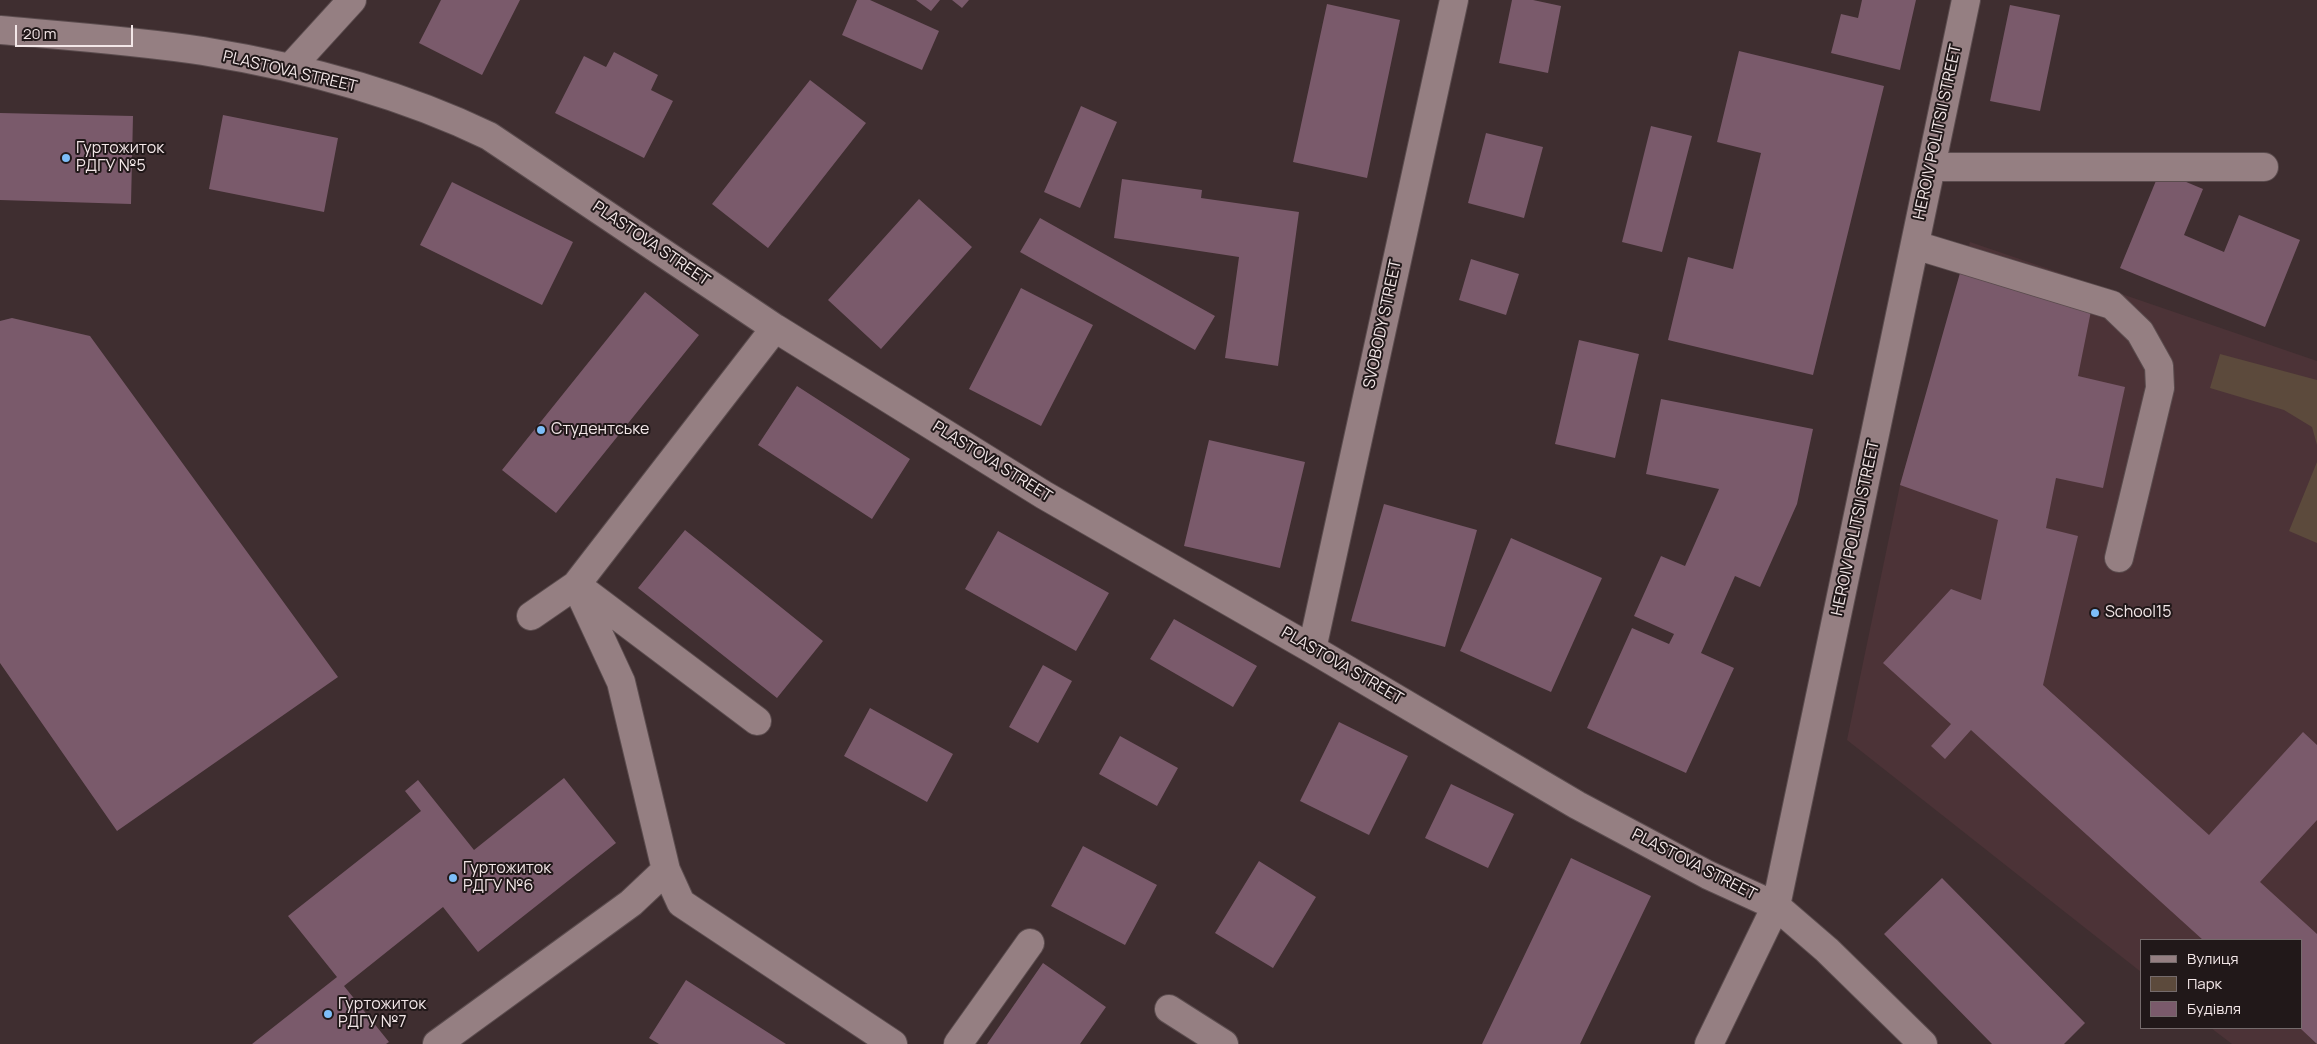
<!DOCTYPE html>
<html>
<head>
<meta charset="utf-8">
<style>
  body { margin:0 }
  #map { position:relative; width:2317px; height:1044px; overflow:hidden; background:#3f2e30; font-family:Manrope,sans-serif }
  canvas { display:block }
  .legend { position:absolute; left:2140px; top:939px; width:162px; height:90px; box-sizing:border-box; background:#211819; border:1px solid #756b6c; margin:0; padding:6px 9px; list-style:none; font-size:15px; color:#f3e7e8 }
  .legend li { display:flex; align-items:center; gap:10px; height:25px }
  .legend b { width:25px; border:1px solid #756b6c }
  .scale { position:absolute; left:15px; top:25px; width:118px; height:22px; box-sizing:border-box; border:2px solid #f3e7e8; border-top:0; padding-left:6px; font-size:15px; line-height:18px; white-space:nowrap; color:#f3e7e8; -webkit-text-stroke:4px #211819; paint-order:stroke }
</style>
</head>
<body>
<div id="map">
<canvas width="2317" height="1044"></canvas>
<ul class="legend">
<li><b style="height:6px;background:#957f82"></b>Вулиця</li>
<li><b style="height:14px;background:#5c4a3c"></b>Парк</li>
<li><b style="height:14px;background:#7a5a6b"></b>Будівля</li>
</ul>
<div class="scale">20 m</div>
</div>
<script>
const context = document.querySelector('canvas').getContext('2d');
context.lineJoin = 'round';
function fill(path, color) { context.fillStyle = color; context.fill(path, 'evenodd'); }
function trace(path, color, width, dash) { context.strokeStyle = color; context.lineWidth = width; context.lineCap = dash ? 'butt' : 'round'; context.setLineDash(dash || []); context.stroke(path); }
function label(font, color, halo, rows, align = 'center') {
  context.font = font + ' Manrope,sans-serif'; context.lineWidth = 4; context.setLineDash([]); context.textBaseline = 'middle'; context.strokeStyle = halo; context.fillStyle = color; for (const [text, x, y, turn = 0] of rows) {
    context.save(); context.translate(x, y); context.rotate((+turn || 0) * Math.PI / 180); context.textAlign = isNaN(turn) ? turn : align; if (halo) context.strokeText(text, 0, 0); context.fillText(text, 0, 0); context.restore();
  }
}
fill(new Path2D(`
  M 1970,242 L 2317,361 L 2317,1044 L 2232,1044 L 2211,1028 L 2301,1028 L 2301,940 L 2141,940 L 2141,972 L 1847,740 L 1900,485 Z`), '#4c3337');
fill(new Path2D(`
  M 2220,354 L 2317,380 L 2317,445 L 2312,427 L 2284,410 L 2210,388 Z
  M 2317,462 L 2317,543 L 2289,531 Z`), '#5c4a3c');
fill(new Path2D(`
  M 441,0 L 520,0 L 482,75 L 419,43 Z
  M 857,0 L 870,0 L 939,31 L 922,70 L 842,35 Z
  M 916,0 L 940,0 L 931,11 Z
  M 952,0 L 969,0 L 962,8 Z
  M 1512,0 L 1533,0 L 1561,6 L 1548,73 L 1499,63 Z
  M 1862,0 L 1916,0 L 1900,70 L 1831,53 L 1841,14 L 1858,18 Z
  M 1327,4 L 1400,20 L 1367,178 L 1293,162 Z
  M 2010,5 L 2060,15 L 2040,111 L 1990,101 Z
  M 1739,51 L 1884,86 L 1813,375 L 1668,340 L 1688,257 L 1733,269 L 1761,153 L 1717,142 Z
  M 614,52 L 658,75 L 651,90 L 673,101 L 644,158 L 555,113 L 584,56 L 606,67 Z
  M 810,80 L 866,123 L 768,248 L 712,204 Z
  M 1081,106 L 1117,122 L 1080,208 L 1044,192 Z
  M 0,113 L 133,116 L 131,204 L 0,200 Z
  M 223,115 L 338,138 L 324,212 L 209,189 Z
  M 1651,126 L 1692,136 L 1662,252 L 1622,242 Z
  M 1486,133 L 1543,147 L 1524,218 L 1468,203 Z
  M 2160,171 L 2203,189 L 2184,235 L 2224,252 L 2239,215 L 2300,240 L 2265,327 L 2120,268 Z
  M 1122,179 L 1202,190 L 1201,198 L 1299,212 L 1278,366 L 1225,358 L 1239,257 L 1114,238 Z
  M 452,182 L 573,242 L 542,305 L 420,245 Z
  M 919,199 L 972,247 L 881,349 L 828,300 Z
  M 1040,218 L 1215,316 L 1195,350 L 1020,252 Z
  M 1471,259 L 1519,274 L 1506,315 L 1459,300 Z
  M 1960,273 L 2092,306 L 2078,376 L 2125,387 L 2103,488 L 2056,478 L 2046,528 L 2078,536 L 2043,685 L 2209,835 L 2303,732 L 2317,745 L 2317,820 L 2260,882 L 2317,934 L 2317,1044 L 2301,1029 L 2301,940 L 2203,940 L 1971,730 L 1945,759 L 1931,746 L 1951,724 L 1883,663 L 1951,589 L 1981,600 L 1998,520 L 1900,485 Z
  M 1021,288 L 1093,325 L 1041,426 L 969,389 Z
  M 645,292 L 699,335 L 556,513 L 502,470 Z
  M 12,318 L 90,336 L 338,677 L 117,831 L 0,663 L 0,321 Z
  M 1579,340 L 1639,354 L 1615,458 L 1555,444 Z
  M 797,386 L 910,459 L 872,519 L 758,445 Z
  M 1661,399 L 1813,429 L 1797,504 L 1760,587 L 1735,576 L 1701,653 L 1734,668 L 1686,773 L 1587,728 L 1632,628 L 1669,644 L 1674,634 L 1634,616 L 1661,556 L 1685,566 L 1719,489 L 1646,474 Z
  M 1209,440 L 1305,462 L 1280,568 L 1184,546 Z
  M 1384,504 L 1477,530 L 1445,647 L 1351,621 Z
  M 685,530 L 823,641 L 777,698 L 638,588 Z
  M 998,531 L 1109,593 L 1076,651 L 965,589 Z
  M 1511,538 L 1602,578 L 1551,692 L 1460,651 Z
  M 1174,619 L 1257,666 L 1233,707 L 1150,659 Z
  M 1043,665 L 1072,681 L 1038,743 L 1009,727 Z
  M 870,708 L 953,754 L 927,802 L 844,756 Z
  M 1339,722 L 1408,756 L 1369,835 L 1300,801 Z
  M 1120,736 L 1178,768 L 1157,806 L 1099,774 Z
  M 564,778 L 616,843 L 478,952 L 443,907 L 344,986 L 389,1042 L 386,1044 L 252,1044 L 337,977 L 288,916 L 421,811 L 405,791 L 418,780 L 474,850 Z
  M 1451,784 L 1514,814 L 1488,868 L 1425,838 Z
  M 1083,846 L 1157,885 L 1125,945 L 1051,906 Z
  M 1571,858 L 1651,896 L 1580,1044 L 1482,1044 Z
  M 1259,861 L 1316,897 L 1273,968 L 1215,933 Z
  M 1942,878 L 2085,1023 L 2064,1044 L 1992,1044 L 1884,934 Z
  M 1043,963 L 1106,1007 L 1080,1044 L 987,1044 Z
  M 686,980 L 786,1044 L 659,1044 L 649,1038 Z`), '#7a5a6b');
const minor = new Path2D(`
  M 0,30 C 68,36 136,41 203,51 C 301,67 400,93 489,136 L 775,328 L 1044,495 L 1312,649 L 1577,805 L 1708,875 L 1776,906 L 1827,950 L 1923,1044
  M 290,68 L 352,0
  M 1931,167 L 2264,167
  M 1915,245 L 2112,305 L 2140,332 L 2159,366 L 2160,388 L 2119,558
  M 576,585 L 621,682 L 666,870 L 681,903 L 893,1044
  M 579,587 L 757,721
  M 531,616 L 576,585 L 775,328
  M 1312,649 L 1454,0
  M 1169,1009 L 1224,1044
  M 437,1044 L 631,903 L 666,870
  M 958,1044 L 1030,943
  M 1709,1044 L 1776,906 L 1966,0`);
trace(minor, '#5b4c4e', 30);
trace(minor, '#957f82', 28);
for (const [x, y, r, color] of [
  [66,158,5,"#7dbef9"],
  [541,430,5,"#7dbef9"],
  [2095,613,5,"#7dbef9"],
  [453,878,5,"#7dbef9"],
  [328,1014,5,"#7dbef9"]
]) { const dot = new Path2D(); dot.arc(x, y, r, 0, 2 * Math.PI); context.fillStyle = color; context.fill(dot); trace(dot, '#211819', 2); }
label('16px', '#f3e7e8', '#211819', [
  ["PLASTOVA STREET",290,72,13],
  ["HEROIV POLITSII STREET",1938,132,-78],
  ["PLASTOVA STREET",651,244,34],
  ["SVOBODY STREET",1383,324,-78],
  ["PLASTOVA STREET",992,462,32],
  ["HEROIV POLITSII STREET",1856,528,-78],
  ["PLASTOVA STREET",1342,666,30],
  ["PLASTOVA STREET",1694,865,27]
]);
label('16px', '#f3e7e8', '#211819', [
  ["Гуртожиток",76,149],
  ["РДГУ №5",76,167],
  ["Студентське",551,430],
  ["School15",2105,613],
  ["Гуртожиток",463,869],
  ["РДГУ №6",463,887],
  ["Гуртожиток",338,1005],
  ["РДГУ №7",338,1023]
], 'left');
</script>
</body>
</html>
